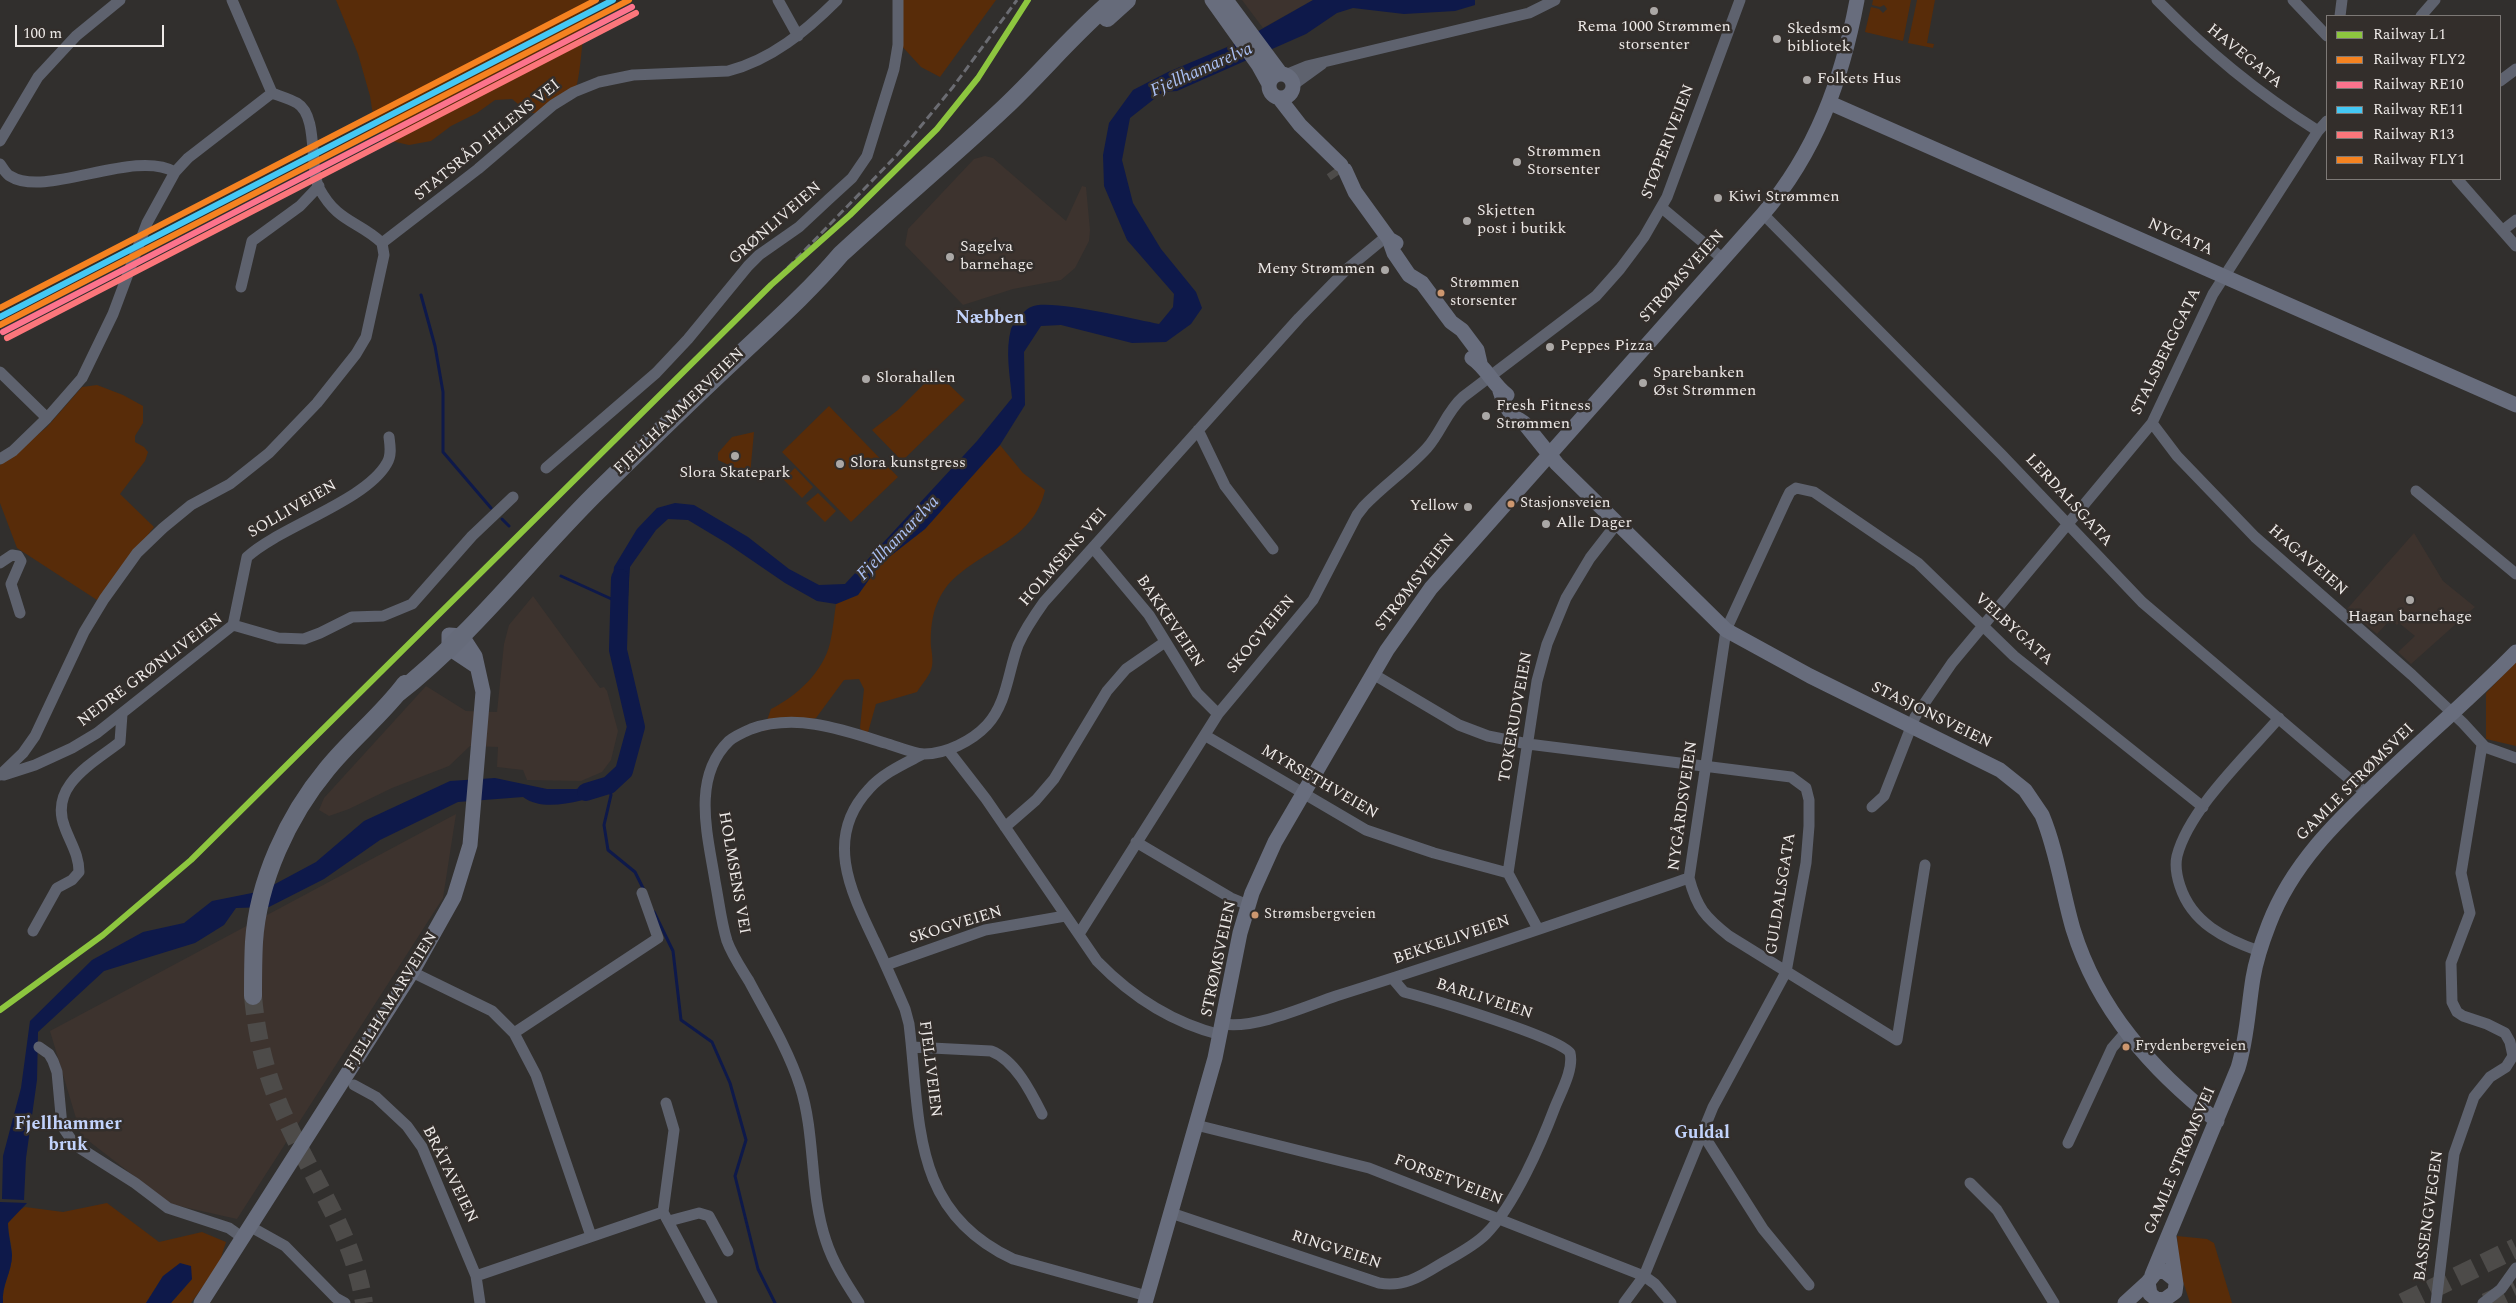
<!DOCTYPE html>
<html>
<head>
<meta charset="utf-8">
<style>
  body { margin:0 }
  #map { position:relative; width:2516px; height:1303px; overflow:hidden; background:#312f2d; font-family:Spectral,serif }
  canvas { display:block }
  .legend { position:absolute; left:2326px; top:15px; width:175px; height:165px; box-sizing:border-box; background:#332e2b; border:1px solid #7d7976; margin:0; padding:6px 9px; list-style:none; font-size:15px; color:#ede9e7 }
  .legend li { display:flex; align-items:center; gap:10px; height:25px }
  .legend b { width:25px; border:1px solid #7d7976 }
  .scale { position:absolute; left:15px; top:25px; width:149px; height:22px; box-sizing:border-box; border:2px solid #ede9e7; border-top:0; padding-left:6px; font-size:15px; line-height:18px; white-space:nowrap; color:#ede9e7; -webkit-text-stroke:4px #332e2b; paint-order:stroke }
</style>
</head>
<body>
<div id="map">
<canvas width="2516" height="1303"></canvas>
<ul class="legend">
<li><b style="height:6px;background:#8dc63f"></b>Railway L1</li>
<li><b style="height:6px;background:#f58220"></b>Railway FLY2</li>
<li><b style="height:6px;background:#fc738d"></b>Railway RE10</li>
<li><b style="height:6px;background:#44c8f5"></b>Railway RE11</li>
<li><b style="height:6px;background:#fc767b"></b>Railway R13</li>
<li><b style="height:6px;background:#f58220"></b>Railway FLY1</li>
</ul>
<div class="scale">100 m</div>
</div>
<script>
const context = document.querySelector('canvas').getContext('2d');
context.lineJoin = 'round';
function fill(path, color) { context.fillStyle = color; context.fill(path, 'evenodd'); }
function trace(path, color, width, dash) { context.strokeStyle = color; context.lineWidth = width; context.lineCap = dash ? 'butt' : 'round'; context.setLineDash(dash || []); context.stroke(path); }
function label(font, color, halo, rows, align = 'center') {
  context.font = font + ' Spectral,serif'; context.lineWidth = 5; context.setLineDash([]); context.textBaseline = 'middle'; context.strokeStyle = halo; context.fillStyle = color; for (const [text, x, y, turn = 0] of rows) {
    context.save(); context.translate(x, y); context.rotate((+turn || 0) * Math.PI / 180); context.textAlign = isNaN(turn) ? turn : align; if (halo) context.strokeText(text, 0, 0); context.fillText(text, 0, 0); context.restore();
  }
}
fill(new Path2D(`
  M 1242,0 L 1313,0 L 1263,28 Z
  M 985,156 L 993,158 L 1066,221 L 1082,186 L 1086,187 L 1090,230 L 1089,241 L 1075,268 L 1061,280 L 1013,289 L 963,305 L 905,245 L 908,229 L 974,159 Z
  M 2414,533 L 2443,581 L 2475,607 L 2411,664 L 2398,652 L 2415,636 L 2399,623 L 2397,625 L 2390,620 L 2377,634 L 2347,609 Z
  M 533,596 L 600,688 L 604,687 L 607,691 L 618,731 L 611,760 L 602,772 L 581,781 L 527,780 L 523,770 L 497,767 L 498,747 L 470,746 L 449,766 L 392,788 L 349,809 L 329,816 L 319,810 L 324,798 L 426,686 L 466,711 L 497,712 L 504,644 L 509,625 Z
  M 456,814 L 443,898 L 237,1219 L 170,1204 L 81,1135 L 50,1031 Z`), '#3d332e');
fill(new Path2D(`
  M 336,0 L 596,0 C 579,25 584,59 576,88 L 538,113 L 529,113 L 512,99 L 495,100 L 477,113 L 451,126 L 431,141 L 409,145 L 387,140 L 374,122 L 370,96 L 358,54 Z
  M 899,0 L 996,0 L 940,77 L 921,67 L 899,43 Z
  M 1873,0 L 1911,0 L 1903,41 L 1865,32 L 1871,7 L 1879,9 L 1883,13 L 1887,9 L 1884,5 L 1880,7 L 1872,5 Z
  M 1917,0 L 1935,0 L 1927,43 L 1934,44 L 1933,48 L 1908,43 Z
  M 936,372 L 965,400 L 902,461 L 872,430 L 898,410 Z
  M 97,385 L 123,395 L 143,406 L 143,423 L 135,436 L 135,442 L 144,447 L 148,452 L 145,461 L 120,494 L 154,527 L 97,600 L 17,548 L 0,503 L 0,465 L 47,427 L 82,387 Z
  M 829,406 L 898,477 L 851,522 L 782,452 Z
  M 754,432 L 750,475 L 718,460 L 718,453 L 732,437 Z
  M 1000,445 L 1023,473 L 1045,490 C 1033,543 978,550 947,586 C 933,604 930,626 931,647 C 932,653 933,661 932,666 C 931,675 921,685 917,692 L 876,704 L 867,736 L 860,728 L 864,689 L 859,679 L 844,680 L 816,718 L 763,731 L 771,709 C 797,696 823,672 830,643 C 833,630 834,617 836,604 L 858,595 L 880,564 L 925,529 Z
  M 795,468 L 813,487 L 802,498 L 783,479 Z
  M 818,493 L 836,511 L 825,522 L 806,503 Z
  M 2516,662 L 2516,746 L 2486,739 L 2486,693 Z
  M 107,1203 L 159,1242 L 202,1232 L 226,1242 L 219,1264 L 191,1303 L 171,1303 L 192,1279 L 163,1276 L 146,1303 L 3,1303 C 1,1286 12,1272 12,1255 C 12,1244 8,1234 8,1223 L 16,1212 L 25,1207 L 63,1212 Z
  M 2177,1236 L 2207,1239 L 2214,1243 L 2232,1303 L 2190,1303 L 2180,1272 Z`), '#582c09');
fill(new Path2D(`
  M 1313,0 L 1475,0 L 1475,5 L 1455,11 L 1404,14 L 1353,8 L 1337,13 L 1306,34 L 1177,91 L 1163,92 L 1130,118 L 1122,160 L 1133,203 L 1161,249 L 1196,292 L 1202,308 L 1191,324 L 1166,342 L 1132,343 L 1061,325 L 1041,326 L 1024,352 L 1025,405 L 1000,445 L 925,529 L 880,564 L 858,595 L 836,604 L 817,601 L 785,583 L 728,544 L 688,520 L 668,519 L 656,530 L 630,567 L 628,597 L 618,602 L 612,586 L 614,567 L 637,529 L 657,508 L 675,503 L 694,505 L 748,537 L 789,569 L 819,585 L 845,584 L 977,441 L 1012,398 C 1010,376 1005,351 1011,329 C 1013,324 1025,309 1031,307 C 1049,298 1136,320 1159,324 L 1173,307 L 1174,294 L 1127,240 L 1104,186 L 1103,155 L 1109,123 L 1133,90 L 1168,72 L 1239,42 Z
  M 607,777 L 609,793 C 584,799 546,814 523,797 L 458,802 L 380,840 L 324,879 L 269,907 L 236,908 L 224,925 L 195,943 L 104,971 L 38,1032 L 37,1080 L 26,1158 L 24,1200 L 2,1199 L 3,1156 L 21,1088 L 30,1021 L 92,960 L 143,932 L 184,923 L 212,901 L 262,891 L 316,862 L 364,821 L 450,781 L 495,778 L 547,789 L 576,789 L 596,785 Z
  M 0,1202 L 27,1203 L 8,1223 C 8,1234 11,1244 12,1255 C 12,1272 1,1286 3,1303 L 0,1303 Z
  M 180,1263 L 191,1266 L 192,1279 L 171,1303 L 146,1303 L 163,1276 Z`), '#0e194a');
trace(new Path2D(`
  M 421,295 L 435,346 L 443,392 L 443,452 L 491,508
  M 502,519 L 509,526
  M 561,576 L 618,602
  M 609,785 L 611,795 L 604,825 L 608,850 L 635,872 L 644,890
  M 654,912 L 673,951 L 681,1020 L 712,1042 L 730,1083 L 746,1140 L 735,1176 L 758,1269 L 775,1303`), '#0e194a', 3);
trace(new Path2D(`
  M 586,792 L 609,785 L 624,771 L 636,727 L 618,650 L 620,578`), '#0e194a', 18);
trace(new Path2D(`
  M 1333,170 L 1337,176`), '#4d4b49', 15, [15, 8]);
trace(new Path2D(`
  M 253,996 C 257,1041 268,1083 288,1124 C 315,1183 354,1238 364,1303`), '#4d4b49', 18, [18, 9]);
trace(new Path2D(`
  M 2403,1303 L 2516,1248
  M 2486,1303 L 2516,1289`), '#4d4b49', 20, [20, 10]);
trace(new Path2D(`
  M 232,0 L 272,93 C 280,96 290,99 297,103 C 319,116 309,168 319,188 C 338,223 357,220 382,243
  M 778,0 L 798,36
  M 2157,0 C 2208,52 2256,92 2318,131
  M 2293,0 L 2327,36
  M 2340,16 L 2342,0
  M 2421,16 L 2435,0
  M 1285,75 L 1307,66 L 1529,13 L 1555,0
  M 2500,81 L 2516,69
  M 1293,85 L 1322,64
  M 0,141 L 38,77 L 76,36 L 120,0
  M 0,164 C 3,168 6,174 10,176 C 46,199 134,148 175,172
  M 2457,179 L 2516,246
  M 1662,208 L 1723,259
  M 1763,214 L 2002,455 L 2142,602 L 2366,793
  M 2503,230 L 2516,220
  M 382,243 L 478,169 L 553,105 L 574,92 L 599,82 L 633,75 L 728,71 C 771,60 806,31 837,0
  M 241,287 L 252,241 L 300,206 L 319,186
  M 0,372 L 47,418
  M 2152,423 L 2177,456 L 2255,537 L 2412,675 L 2463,723 L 2485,747 L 2516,758
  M 1198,430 L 1225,486 L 1273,549
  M 0,459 L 13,451 L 47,418 L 82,378 L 113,314 L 147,223 L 175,172 L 188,158 L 272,93
  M 546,468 L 656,373 L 688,339 L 748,266 L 759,255 L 799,227 L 829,199 L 852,178 L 867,156 L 894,69 L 898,45 L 898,0
  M 2416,491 L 2516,574
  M 1093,548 L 1149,615 L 1197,693 L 1218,714
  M 0,563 L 12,555 L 18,556 L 21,561 L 11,584 L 20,613
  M 233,625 L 247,557 C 281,526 366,501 387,463 C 392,455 390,445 389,437
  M 1373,674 L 1459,725 L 1488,736 L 1528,744 L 1791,777 L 1806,788 L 1809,800 L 1809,826 L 1806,863 L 1786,972 L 1713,1107 L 1644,1276 L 1624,1303
  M 1206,736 L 1366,830 L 1434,853 L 1508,873
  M 948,750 L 986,799 L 1097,961 C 1131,996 1173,1023 1221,1035
  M 923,754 C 904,764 883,773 869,789 C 824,837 850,890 874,940 C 885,963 895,986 905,1009 L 909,1024 C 921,1121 910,1211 1013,1259 L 1147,1296
  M 0,775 L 23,753 L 35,736 L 84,632 L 104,599 L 137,553 L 163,528 L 191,505 L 230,484 L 269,453 L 317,403 L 356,354 L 366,337 L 384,255 L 382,243
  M 4,775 L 35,765 L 72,748 L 97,733 L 233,625 L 278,638 L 304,639 L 320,633 L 352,617 L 383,616 L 412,604 L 472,536 L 513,497
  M 1872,807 L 1884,796 L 1915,717 L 1952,663 L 2152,423 L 2213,294 L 2318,131 L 2327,121
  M 1005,827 L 1036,800 L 1054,779 L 1107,691 L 1126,669 L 1165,642
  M 1136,842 L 1231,898 L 1248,905
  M 1925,865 L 1897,1040 L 1729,936 C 1705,917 1697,908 1689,878 L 1726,630 L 1786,500 L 1790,492 L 1796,488 L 1814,492 L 1918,563 L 2014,656 L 2203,807
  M 1538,929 L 1508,873 L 1537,681 L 1547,644 L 1566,598 L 1590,558 L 1618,522
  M 33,931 L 57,888 L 72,880 L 79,872 C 79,855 71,844 65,828 C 48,786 92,764 120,742 L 122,714
  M 1079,934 L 1218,714 L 1313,600 L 1357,515 L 1364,506 C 1384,485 1408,469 1427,448 C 1441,432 1447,411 1463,397 L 1596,296 L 1620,269 L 1644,237 L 1667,197 L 1740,0
  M 2259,951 C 2225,939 2192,923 2180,886 C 2177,877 2175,865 2177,856 C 2189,809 2247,755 2279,718
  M 886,965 L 985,930 L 1065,916
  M 412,972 L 492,1011 L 514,1033 L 536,1075 L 591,1236
  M 1223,1024 C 1256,1029 1304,1007 1336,996 C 1455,959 1572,918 1689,878
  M 514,1033 L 658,938 L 642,893
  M 39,1047 L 49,1054 L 53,1061 L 57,1072 L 62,1126 L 75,1145 L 135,1183 L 168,1208 L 229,1228 L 243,1238
  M 912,1047 L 991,1051 C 1015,1060 1031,1092 1042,1114
  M 354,1085 L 376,1097 L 407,1126 L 422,1147 L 476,1276 L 480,1303
  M 1196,1125 L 1369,1168 L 1644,1276 L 1655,1284 L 1671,1303
  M 1701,1136 L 1706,1139 L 1763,1229 L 1809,1285
  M 2068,1143 L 2112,1048 L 2125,1033
  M 1970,1183 L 1997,1210 L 2054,1303
  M 663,1212 L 674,1130 L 666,1103
  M 663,1212 L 712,1303
  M 1171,1213 L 1379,1283 C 1403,1287 1418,1278 1439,1265 C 1454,1256 1473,1247 1486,1234 C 1514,1206 1541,1144 1555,1107 C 1561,1092 1574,1069 1570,1053 C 1562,1038 1427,998 1404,992 L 1393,979
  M 669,1221 L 699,1213 L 709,1216 L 728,1251
  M 251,1227 L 285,1246 L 336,1298 L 345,1303
  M 476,1276 L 663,1212
  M 859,1303 C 846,1283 833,1263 826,1241 C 809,1191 816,1136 800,1086 C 788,1049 767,1015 749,981 C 741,968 732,955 727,941 C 721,922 719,901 715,881 C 708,836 691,778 729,741 C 735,736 744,732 751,729 C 796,713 841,729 885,743 C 896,746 911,753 924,754 C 946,754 972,741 987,725 C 1007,703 1008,672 1018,645 C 1025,629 1034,616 1044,602 L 1299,318 L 1347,269 L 1387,236
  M 2436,1303 L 2454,1154 L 2474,1097 L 2490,1077 L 2506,1067 L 2513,1056 L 2510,1042 L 2505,1033 L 2487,1024 L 2463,1016 L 2457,1012 L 2452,1002 L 2451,963 L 2470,913 L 2461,873 L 2482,745
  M 2483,1303 L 2501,1289 L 2516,1268`), '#5e626e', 11);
trace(new Path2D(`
  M 1212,0 L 1259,66 L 1269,84
  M 1226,0 L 1281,74
  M1269 86a12 12 0 1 1 24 0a12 12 0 1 1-24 0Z
  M 1279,98 L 1300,125 L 1341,165
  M 1830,103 L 2516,405
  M 1345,170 L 1355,192 L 1389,239 L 1396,243
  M 1389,239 L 1394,253 L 1409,275 L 1422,283 L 1451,322 L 1462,330 L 1477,350 L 1480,363
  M 1472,358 C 1487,368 1493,385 1507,395
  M 1500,391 L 1504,403 L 1512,415 L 1524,423 L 1557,464 L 1726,630 L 1810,676 L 2000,770 L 2025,790 L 2042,815 C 2057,851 2062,891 2073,929 C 2098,1010 2152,1070 2217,1121
  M 2169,1237 L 2176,1284 L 2175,1292 L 2164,1300 L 2156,1299 L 2150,1294 L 2148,1282 L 2156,1272 L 2164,1271 L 2174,1279
  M 2152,1275 L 2238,1068 C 2247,1039 2248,1009 2253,978 C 2256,960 2262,942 2269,924 C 2292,864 2336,822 2381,779 C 2426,736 2473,696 2516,652
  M 201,1303 L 412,972 L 454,897 L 470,845 L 483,692 L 475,656 L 462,636 L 449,635 L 449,648 L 476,666
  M 1145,1303 L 1215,1058 L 1240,933 L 1252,893 L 1275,842 L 1387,650 L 1431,588 L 1763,214 C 1816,152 1842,80 1857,0
  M 2125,1303 L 2148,1282`), '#686d7d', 15);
trace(new Path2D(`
  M 1107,18 L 1127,0
  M 397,694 C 471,636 528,561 594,495 C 639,451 684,407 730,364 C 768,328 807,294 841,254 C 895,204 951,158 1005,107 C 1042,72 1074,33 1113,0
  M 253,996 C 253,978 253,960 254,942 C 258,881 288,816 327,769 C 351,739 382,715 405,684`), '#666b7a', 18);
trace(new Path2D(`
  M 771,285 L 898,154 L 953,87 L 1017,0`), '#6b6c72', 3, [8, 4]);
trace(new Path2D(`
  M 0,1010 L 103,935 L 191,860 L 771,285 L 850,215 L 937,129 L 978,78 L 1028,0`), '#8dc63f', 6);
trace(new Path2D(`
  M 0,325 L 629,0`), '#f58220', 6);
trace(new Path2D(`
  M 3,332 L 632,7`), '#fc738d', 6);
trace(new Path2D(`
  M 0,317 L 613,0`), '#44c8f5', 6);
trace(new Path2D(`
  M 7,338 L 636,13`), '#fc767b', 6);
trace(new Path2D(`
  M 0,308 L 596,0`), '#f58220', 6);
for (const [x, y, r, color] of [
  [1654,11,5,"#aba8a6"],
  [1777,39,5,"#aba8a6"],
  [1807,80,5,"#aba8a6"],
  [1517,162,5,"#aba8a6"],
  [1718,198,5,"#aba8a6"],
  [1467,221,5,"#aba8a6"],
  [950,257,5,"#aba8a6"],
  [1385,270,5,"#aba8a6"],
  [1441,293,4.5,"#cd976f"],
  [1550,347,5,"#aba8a6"],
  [866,379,5,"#aba8a6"],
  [1643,383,5,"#aba8a6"],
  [1486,416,5,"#aba8a6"],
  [735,456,5,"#aba8a6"],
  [840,464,5,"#aba8a6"],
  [1511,504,4.5,"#cd976f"],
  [1468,507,5,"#aba8a6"],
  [1546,524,5,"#aba8a6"],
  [2410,600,5,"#aba8a6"],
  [1255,915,4.5,"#cd976f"],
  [2126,1047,4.5,"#cd976f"]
]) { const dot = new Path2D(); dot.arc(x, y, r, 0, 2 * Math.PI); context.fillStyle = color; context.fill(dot); trace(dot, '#332e2b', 2); }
label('15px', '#ede9e7', '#332e2b', [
  ["Strømmen",1450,284],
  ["storsenter",1450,302],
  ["Stasjonsveien",1520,504],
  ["Strømsbergveien",1264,915],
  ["Frydenbergveien",2135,1047]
], 'left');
label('16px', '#ede9e7', '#332e2b', [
  ["Rema 1000 Strømmen",1654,28,"center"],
  ["storsenter",1654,46,"center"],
  ["Skedsmo",1787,30],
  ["bibliotek",1787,48],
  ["Folkets Hus",1817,80],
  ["Strømmen",1527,153],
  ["Storsenter",1527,171],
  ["Kiwi Strømmen",1728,198],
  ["Skjetten",1477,212],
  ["post i butikk",1477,230],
  ["Sagelva",960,248],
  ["barnehage",960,266],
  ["Meny Strømmen",1375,270,"right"],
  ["Peppes Pizza",1560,347],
  ["Sparebanken",1653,374],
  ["Øst Strømmen",1653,392],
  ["Slorahallen",876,379],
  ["Fresh Fitness",1496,407],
  ["Strømmen",1496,425],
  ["Slora kunstgress",850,464],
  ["Slora Skatepark",735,474,"center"],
  ["Yellow",1458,507,"right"],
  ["Alle Dager",1556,524],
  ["Hagan barnehage",2410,618,"center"]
], 'left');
label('16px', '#ede9e7', '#332e2b', [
  ["HAVEGATA",2244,57,39],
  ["STATSRÅD IHLENS VEI",488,141,-39],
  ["STØPERIVEIEN",1669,142,-69],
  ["GRØNLIVEIEN",776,224,-41],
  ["NYGATA",2180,238,24],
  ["STRØMSVEIEN",1683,277,-48],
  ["STALSBERGGATA",2167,352,-64],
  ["FJELLHAMMERVEIEN",680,412,-44],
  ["LERDALSGATA",2068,501,47],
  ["SOLLIVEIEN",293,510,-30],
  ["HOLMSENS VEI",1064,558,-49],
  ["HAGAVEIEN",2307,561,41],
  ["STRØMSVEIEN",1416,583,-52],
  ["BAKKEVEIEN",1169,622,56],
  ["VELBYGATA",2013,630,42],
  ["SKOGVEIEN",1262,635,-50],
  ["NEDRE GRØNLIVEIEN",151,671,-37],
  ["STASJONSVEIEN",1931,716,26],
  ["TOKERUDVEIEN",1517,717,-80],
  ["MYRSETHVEIEN",1319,783,30],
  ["GAMLE STRØMSVEI",2356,783,-45],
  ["NYGÅRDSVEIEN",1684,806,-82],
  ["HOLMSENS VEI",733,873,80],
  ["GULDALSGATA",1782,894,-81],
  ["SKOGVEIEN",956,926,-17],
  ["BEKKELIVEIEN",1452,941,-19],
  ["STRØMSVEIEN",1220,959,-78],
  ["BARLIVEIEN",1484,1000,18],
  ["FJELLHAMARVEIEN",392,1002,-58],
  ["FJELLVEIEN",929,1069,83],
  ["GAMLE STRØMSVEI",2181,1161,-67],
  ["BRÅTAVEIEN",449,1175,64],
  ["FORSETVEIEN",1448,1181,21],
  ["BASSENGVEGEN",2430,1216,-82],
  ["RINGVEIEN",1336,1251,18]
]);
label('italic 18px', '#abc0f4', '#332e2b', [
  ["Fjellhamarelva",1202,71,-24],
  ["Fjellhamarelva",899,539,-46]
]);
label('bold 18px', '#c2d3fc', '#332e2b', [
  ["Næbben",990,319],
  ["Fjellhammer",68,1125],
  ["bruk",68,1146],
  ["Guldal",1702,1134]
]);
</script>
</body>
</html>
